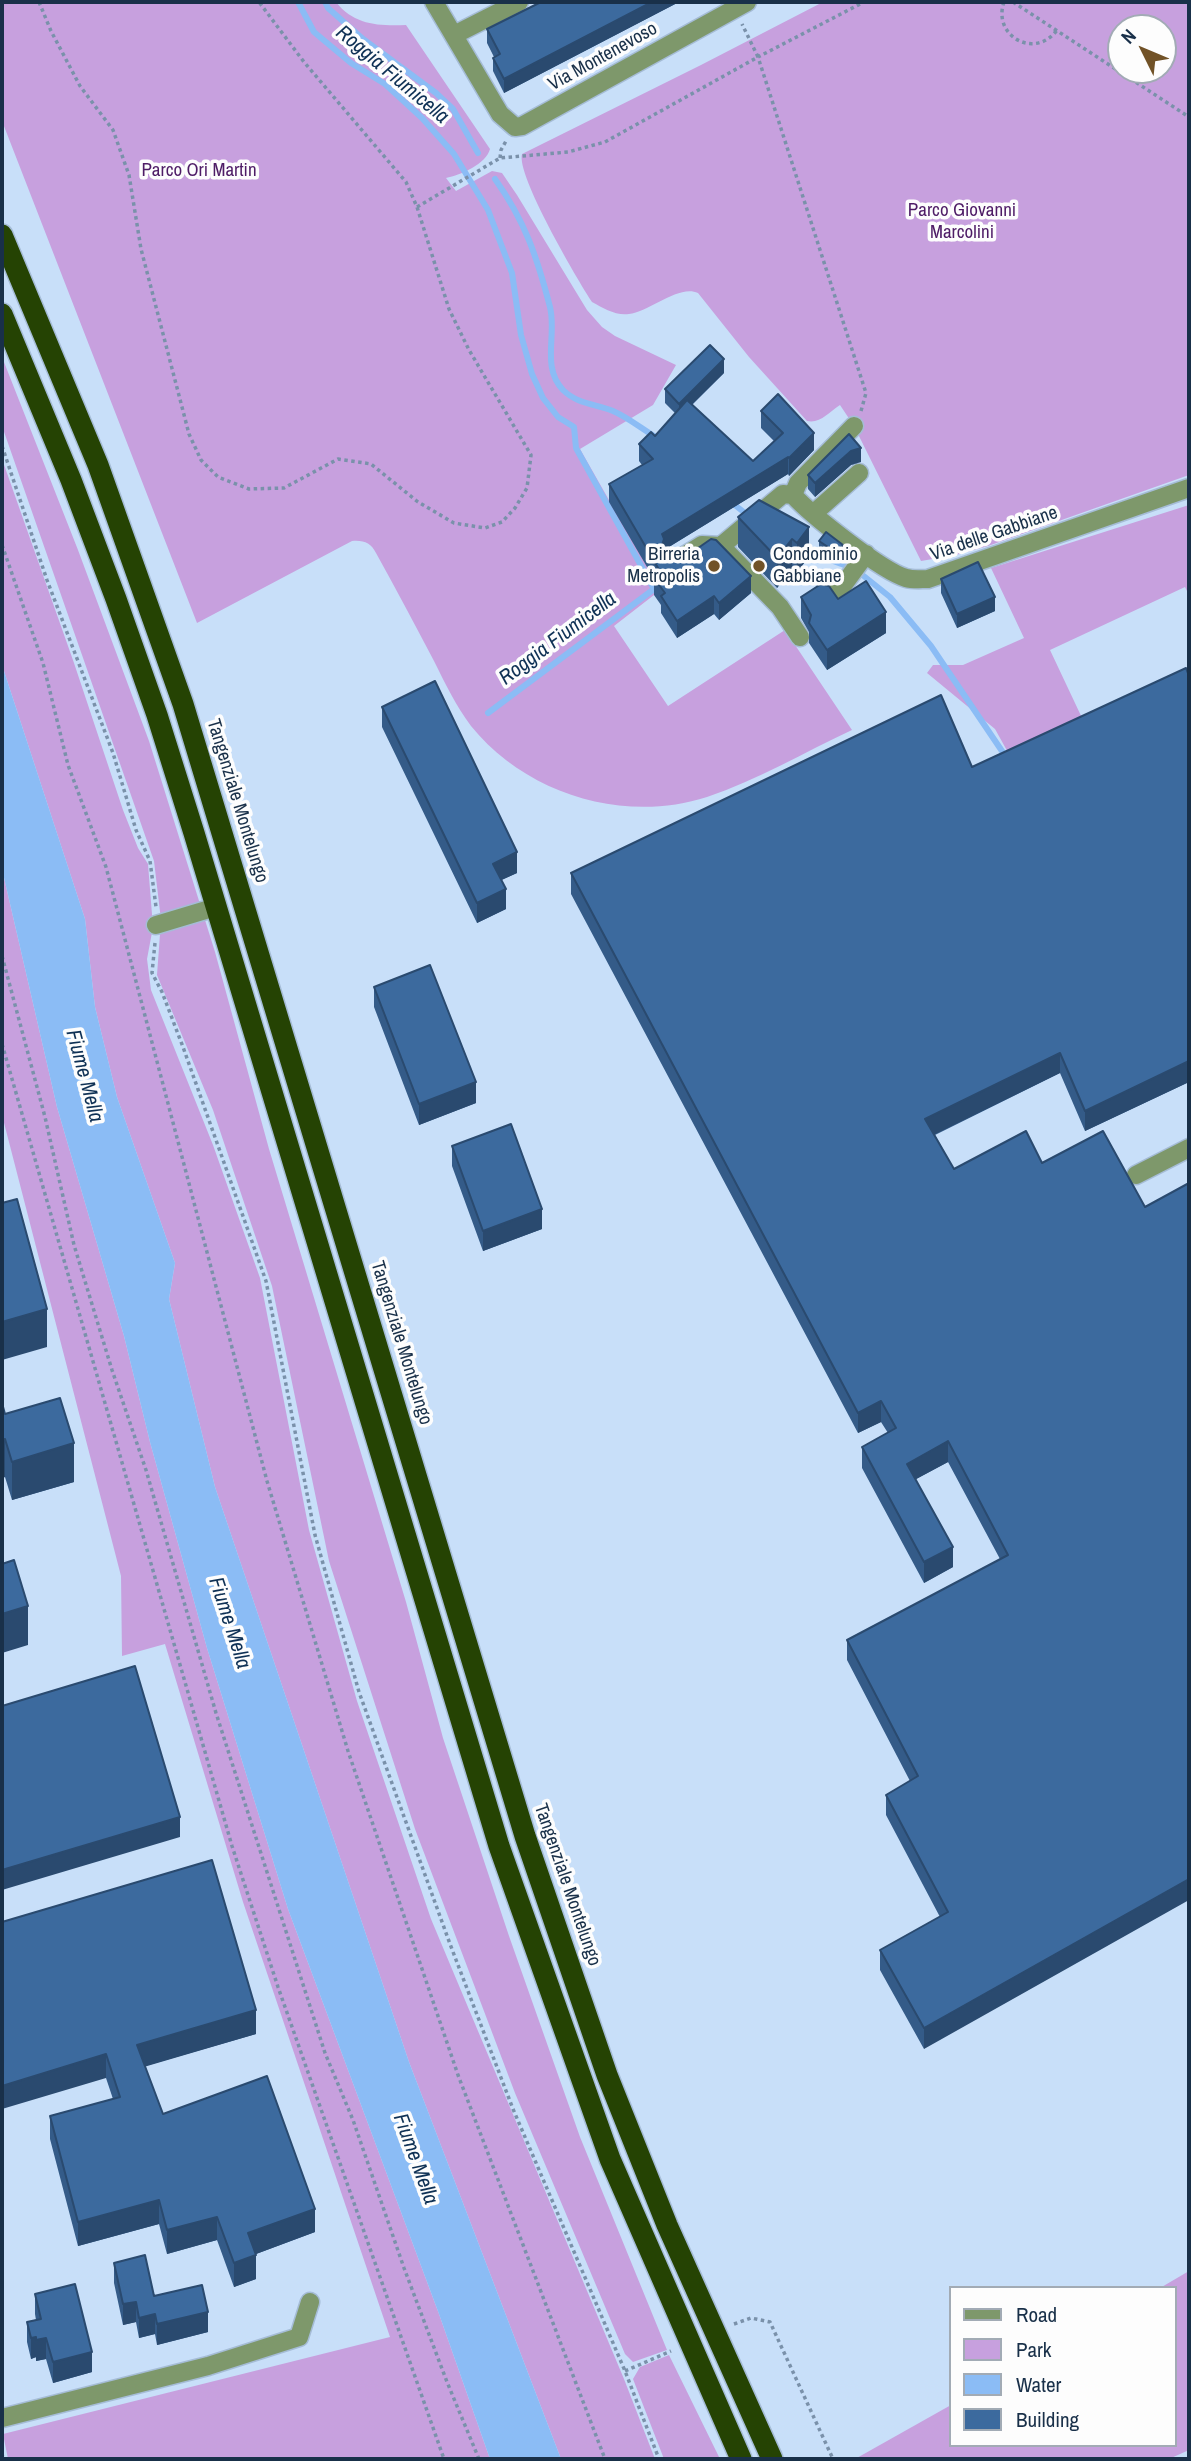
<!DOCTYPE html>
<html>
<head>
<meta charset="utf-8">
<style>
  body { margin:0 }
  #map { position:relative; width:1191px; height:2461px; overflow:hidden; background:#c8dff9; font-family:"Archivo Narrow",sans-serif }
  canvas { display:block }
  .frame { position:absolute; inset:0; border:4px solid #193049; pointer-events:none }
  .legend { position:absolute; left:949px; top:2286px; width:228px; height:161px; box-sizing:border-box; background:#fdfdfd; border:2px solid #a2abb5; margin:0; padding:9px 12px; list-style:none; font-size:21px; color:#193049 }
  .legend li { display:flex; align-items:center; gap:14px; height:35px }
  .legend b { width:35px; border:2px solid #a2abb5 }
  .north { position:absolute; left:1107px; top:14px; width:70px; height:70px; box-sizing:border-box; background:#fdfdfd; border:2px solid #a2abb5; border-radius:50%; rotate:313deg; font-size:19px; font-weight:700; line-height:28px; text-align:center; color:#193049 }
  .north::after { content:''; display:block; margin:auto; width:24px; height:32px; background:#715227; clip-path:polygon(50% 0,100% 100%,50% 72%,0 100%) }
</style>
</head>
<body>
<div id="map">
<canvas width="1191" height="2461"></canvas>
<div class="frame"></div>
<ul class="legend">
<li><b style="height:9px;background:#7e986b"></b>Road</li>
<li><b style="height:19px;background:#c7a0de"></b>Park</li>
<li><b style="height:19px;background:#8bbcf5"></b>Water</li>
<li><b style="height:19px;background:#3c6a9e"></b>Building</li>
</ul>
<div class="north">N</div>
</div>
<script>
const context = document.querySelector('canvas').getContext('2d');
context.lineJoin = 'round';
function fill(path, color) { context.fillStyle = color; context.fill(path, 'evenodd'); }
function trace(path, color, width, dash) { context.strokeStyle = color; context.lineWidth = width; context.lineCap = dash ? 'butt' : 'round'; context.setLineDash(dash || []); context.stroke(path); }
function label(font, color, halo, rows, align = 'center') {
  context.font = font + ' "Archivo Narrow",sans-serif'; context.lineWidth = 7; context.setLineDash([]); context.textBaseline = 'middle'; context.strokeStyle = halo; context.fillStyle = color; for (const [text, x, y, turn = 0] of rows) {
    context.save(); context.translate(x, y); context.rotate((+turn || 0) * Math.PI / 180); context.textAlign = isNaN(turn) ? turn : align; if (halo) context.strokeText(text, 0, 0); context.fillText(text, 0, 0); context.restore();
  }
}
fill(new Path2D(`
  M 2,2 L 336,2 C 354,25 378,26 406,25 L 490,149 C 486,164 461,175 446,178 L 456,191 L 492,171 L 502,173 L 517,195 L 587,310 L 602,327 L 615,336 L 676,365 L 653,405 L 580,449 L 655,581 L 654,595 L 614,626 L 668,706 L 785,630 L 852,730 C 805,752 757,780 707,797 C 624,824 526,794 471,726 C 456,706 445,683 434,661 C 415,625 396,589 376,553 C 371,543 364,540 352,541 L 197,623 L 2,121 Z
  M 823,2 L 1189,2 L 1189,475 L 988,546 L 956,555 L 921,561 L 854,426 L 840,405 C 829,412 820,424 807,421 L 749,357 L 698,293 C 679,284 649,312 629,314 C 616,316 603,308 592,302 C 577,279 516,175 522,154 L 701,65 ZM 1121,28 L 1163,28 L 1163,70 L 1121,70 Z
  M 2,357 L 78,550 L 149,741 L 215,952 L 269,1149 L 406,1602 L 443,1738 L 509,1936 L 580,2137 L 667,2350 L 633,2362 L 625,2354 L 515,2093 L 415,1829 L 329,1561 L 272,1286 L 213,1110 L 157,975 L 161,920 L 154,861 L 2,426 Z
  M 2,459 L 74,663 L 123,810 L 138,848 L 148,864 L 153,927 L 147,959 L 151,990 L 213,1145 L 260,1278 L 309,1530 L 357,1701 L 431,1919 L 624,2379 L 655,2459 L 561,2459 L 409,2062 L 215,1487 L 169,1299 L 175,1263 L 117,1097 L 95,1007 L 85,919 L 2,665 Z
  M 1189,505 L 1189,595 L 1185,587 L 1050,650 L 1083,720 L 1010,756 L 995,729 L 927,673 L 933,665 L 963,665 L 1024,638 L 991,568 Z
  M 2,869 L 57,1107 L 124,1336 L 150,1442 L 207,1648 L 288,1909 L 439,2314 L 490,2459 L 8,2459 L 3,2434 L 390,2337 L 243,1902 L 165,1644 L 122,1656 L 121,1576 L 2,1115 Z
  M 1189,2271 L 1189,2450 L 1169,2459 L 855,2459 L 951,2405 L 951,2445 L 1175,2445 L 1175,2288 L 1160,2288 Z
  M 669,2355 L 720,2459 L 664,2459 L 633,2379 L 640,2367 Z`), '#c7a0de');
fill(new Path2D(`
  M 2,665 L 85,919 L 95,1007 L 117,1097 L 175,1263 L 169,1299 L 215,1487 L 409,2062 L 561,2459 L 490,2459 L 439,2314 L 288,1909 L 207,1648 L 150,1442 L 124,1336 L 57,1107 L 2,869 Z`), '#8bbcf5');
trace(new Path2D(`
  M 298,2 L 314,32 L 351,63 L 385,84 L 422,118 L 454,154 L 488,210 L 512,273 L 521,335 L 532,374 L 543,398 L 558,417 L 574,427 L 576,448 L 654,589 L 488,713
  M 325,2 L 328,8 L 363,39 L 436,93 L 453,109 L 478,153
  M 495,179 C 525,221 537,257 550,307 C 557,335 541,367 563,390 C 577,404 596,404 613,411 C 627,417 641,428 654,436
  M 731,502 L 750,517
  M 803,545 L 825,558 L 855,569 L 890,597 L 931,646 L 1006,757`), '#8bbcf5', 6);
const minor = new Path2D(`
  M 434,2 L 500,114 L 515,127 L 522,126 L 747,2
  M 454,35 L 519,2
  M 793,495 L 798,483 L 854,426
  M 813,514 L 859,473
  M 721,546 L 783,494 L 793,495 C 811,515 882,571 906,578 C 913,580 921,579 928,579 L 1189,488
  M 673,563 L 702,545 L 721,546 L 780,607 L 800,637
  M 827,595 L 844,584 L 866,554
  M 156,925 L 216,907
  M 1136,1175 L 1189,1148
  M 2,2418 L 208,2366 L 299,2337 L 310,2302`);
const highway = new Path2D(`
  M 2,235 L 98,465 L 183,704 L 525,1836 L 607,2075 L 667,2225 L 772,2459
  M 2,314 L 71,480 L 116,599 L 157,715 L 194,833 L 499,1846 L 610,2159 L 741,2459`);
trace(minor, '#a5bcd6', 21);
trace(highway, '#a5bcd6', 24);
trace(new Path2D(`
  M 39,2 L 51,31 L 80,86 L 113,130 L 129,175 L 141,249 L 189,434 L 201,460 L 218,477 L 249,489 L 284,488 L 338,459 L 371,464 L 418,502 L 454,523 L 485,528 L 502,522 L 515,508 L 527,488 L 531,455 L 469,350 L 449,309 L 417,207 L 406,182 L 304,62 L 259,2
  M 1004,2 C 992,36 1035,60 1057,30
  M 1013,2 L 1189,117
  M 500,158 L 501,150 L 506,141
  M 417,207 L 500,158 L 568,152 L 605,142 L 758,57 L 742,24
  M 861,411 L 866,393 L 758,57 L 864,2
  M 2,446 L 47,580 L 113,753 L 136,830 L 150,861 L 156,907
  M 2,545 L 43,663 L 68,765 L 106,867 L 267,1481 L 348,1751 L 458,2075 L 605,2459
  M 155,943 L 152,973 L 162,992 L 183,1047 L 266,1281 L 315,1535 L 359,1692 L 450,1944 L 513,2109 L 625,2371 L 659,2459
  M 2,956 L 45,1117 L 74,1245 L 112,1370 L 146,1470 L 216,1713 L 325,2053 L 353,2120 L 404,2268 L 447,2382 L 479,2459
  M 2,1044 L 232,1846 L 278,1987 L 444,2459
  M 734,2324 L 751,2318 L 770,2322 L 833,2459
  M 625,2371 L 671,2351
  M 2,2453 L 3,2459
  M 1187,2459 L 1189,2458`), '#7a91aa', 3.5, [3.5, 3.5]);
trace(minor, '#7e986b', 18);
trace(highway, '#254303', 21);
fill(new Path2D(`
  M 541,2 L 679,2 L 504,93 L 493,71 L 493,58 L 494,57 L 487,43 L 487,29 Z
  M 724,373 L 692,405 L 753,461 L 774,441 L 761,428 L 761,411 L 814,450 L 789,476 L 788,474 L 664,550 L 664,552 L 668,556 L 678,562 L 751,593 L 719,620 L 714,614 L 677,638 L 661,613 L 661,605 L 654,595 L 654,579 L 609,502 L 609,484 L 642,465 L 639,461 L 639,444 L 655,436 L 675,413 L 665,403 L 665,389 Z
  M 861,462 L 851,465 L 815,497 L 808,489 L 808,475 Z
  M 759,500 L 809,556 L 797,573 L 792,569 L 777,588 L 738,547 L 738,517 Z
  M 819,541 L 843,552 L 837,560 L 819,548 Z
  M 941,579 L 995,611 L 957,628 L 941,593 Z
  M 801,597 L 838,599 L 886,633 L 827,670 L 809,643 L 809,632 L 801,618 Z
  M 1189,676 L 1189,1082 L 1085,1131 L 1060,1073 L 935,1135 L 954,1169 L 1042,1163 L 1103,1131 L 924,2049 L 880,1970 L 880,1950 L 940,1917 L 886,1815 L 886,1795 L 910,1781 L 847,1660 L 847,1640 L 1000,1559 L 948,1462 L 916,1479 L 953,1567 L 924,1583 L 862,1468 L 862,1447 L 888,1433 L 881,1422 L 858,1433 L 571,894 L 571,873 L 972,767 Z
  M 382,707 L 517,873 L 501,880 L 506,909 L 477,923 L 382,727 Z
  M 374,987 L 476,1103 L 419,1125 L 374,1007 Z
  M 452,1146 L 542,1229 L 483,1251 L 452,1166 Z
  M 5,1414 L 74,1482 L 12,1500 L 5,1477 L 2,1478 Z
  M 2,1922 L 256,2034 L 145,2066 L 163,2114 L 315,2232 L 256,2254 L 256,2279 L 234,2287 L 217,2240 L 167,2254 L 159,2224 L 78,2246 L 50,2139 L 50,2116 L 113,2099 L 106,2078 Z
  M 114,2263 L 154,2296 L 208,2332 L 157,2345 L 155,2334 L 139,2338 L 136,2322 L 123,2325 L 114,2283 Z
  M 35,2294 L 92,2372 L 53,2383 L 46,2359 L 36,2361 L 36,2357 L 31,2359 L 27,2342 L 27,2322 L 36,2320 L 35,2314 Z`), '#345b88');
fill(new Path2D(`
  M 652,2 L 679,2 L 504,93 L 504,79 Z
  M 724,359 L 724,373 L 679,417 L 679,404 Z
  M 814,433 L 814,450 L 789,476 L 789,458 Z
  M 861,448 L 861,462 L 851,465 L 815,497 L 815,483 L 851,451 Z
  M 788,457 L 788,474 L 664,550 L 664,556 L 662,563 L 662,534 Z
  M 809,527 L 809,556 L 797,573 L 797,543 Z
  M 792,539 L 792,569 L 777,588 L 777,558 Z
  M 843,545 L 843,552 L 837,560 L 837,553 Z
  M 751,576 L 751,593 L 719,620 L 719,603 Z
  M 714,596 L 714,614 L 677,638 L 677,621 Z
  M 995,597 L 995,611 L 957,628 L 957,614 Z
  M 886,612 L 886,633 L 827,670 L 827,650 Z
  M 517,852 L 517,873 L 493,884 L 493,864 Z
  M 506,889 L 506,909 L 477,923 L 477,903 Z
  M 1060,1053 L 1060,1073 L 925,1139 L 925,1119 Z
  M 1189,1061 L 1189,1082 L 1085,1131 L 1085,1111 Z
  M 476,1082 L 476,1103 L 419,1125 L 419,1104 Z
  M 542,1209 L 542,1229 L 483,1251 L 483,1231 Z
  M 47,1309 L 47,1347 L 2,1360 L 2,1322 Z
  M 881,1401 L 881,1422 L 858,1433 L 858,1413 Z
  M 5,1439 L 5,1477 L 2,1478 L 2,1440 Z
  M 948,1441 L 948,1462 L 907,1484 L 907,1464 Z
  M 74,1443 L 74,1482 L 12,1500 L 12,1462 Z
  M 953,1547 L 953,1567 L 924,1583 L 924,1562 Z
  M 28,1606 L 28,1645 L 2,1653 L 2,1614 Z
  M 180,1817 L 180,1837 L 2,1890 L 2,1870 Z
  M 1189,1879 L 1189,1900 L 924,2049 L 924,2028 Z
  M 256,2010 L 256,2034 L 137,2069 L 137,2045 Z
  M 106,2054 L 106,2078 L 2,2109 L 2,2086 Z
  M 159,2200 L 159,2224 L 78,2246 L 78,2222 Z
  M 315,2209 L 315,2232 L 248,2257 L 248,2233 Z
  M 217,2217 L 217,2240 L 167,2254 L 167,2230 Z
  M 256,2255 L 256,2279 L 234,2287 L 234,2263 Z
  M 136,2302 L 136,2322 L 123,2325 L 123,2304 Z
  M 208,2312 L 208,2332 L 157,2345 L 157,2324 Z
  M 155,2314 L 155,2334 L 139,2338 L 139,2318 Z
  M 36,2337 L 36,2357 L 31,2359 L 31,2338 Z
  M 46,2338 L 46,2359 L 36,2361 L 36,2340 Z
  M 92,2352 L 92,2372 L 53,2383 L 53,2362 Z`), '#2a4a6f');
const building = new Path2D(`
  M 541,2 L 652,2 L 504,79 L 493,58 L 500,54 L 487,29 Z
  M 710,345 L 724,359 L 679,404 L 665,389 Z
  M 778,394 L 814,433 L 789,458 L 788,457 L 662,534 L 664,539 L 662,545 L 663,551 L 668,556 L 675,557 L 678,562 L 711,539 L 716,540 L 751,576 L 719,603 L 714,596 L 677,621 L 661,596 L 665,593 L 654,578 L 661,573 L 609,484 L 653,459 L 639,444 L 651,432 L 655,436 L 687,400 L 753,461 L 783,433 L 761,411 Z
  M 849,434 L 861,448 L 851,451 L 815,483 L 808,475 Z
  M 759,500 L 809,527 L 797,543 L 792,539 L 777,558 L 738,517 Z
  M 826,532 L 843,545 L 837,553 L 819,541 Z
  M 978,562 L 995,597 L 957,614 L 941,579 Z
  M 866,581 L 886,612 L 827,650 L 809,623 L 811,615 L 801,597 L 821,584 L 829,586 L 838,599 Z
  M 1186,668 L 1189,676 L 1189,1061 L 1085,1111 L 1060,1053 L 925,1119 L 954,1169 L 1026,1131 L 1042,1163 L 1103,1131 L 1145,1207 L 1189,1183 L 1189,1879 L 924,2028 L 880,1950 L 948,1912 L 886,1795 L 918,1776 L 847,1640 L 1008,1555 L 948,1441 L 907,1464 L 953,1547 L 924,1562 L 862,1447 L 896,1428 L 881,1401 L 858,1413 L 571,873 L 941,695 L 972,767 Z
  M 435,681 L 517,852 L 493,864 L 506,889 L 477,903 L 382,707 Z
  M 430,965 L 476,1082 L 419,1104 L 374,987 Z
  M 511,1124 L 542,1209 L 483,1231 L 452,1146 Z
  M 17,1199 L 47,1309 L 2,1322 L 2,1203 Z
  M 60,1398 L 74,1443 L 12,1462 L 5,1439 L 2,1440 L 2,1403 L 5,1414 Z
  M 14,1560 L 28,1606 L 2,1614 L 2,1564 Z
  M 135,1666 L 180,1817 L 2,1870 L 2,1706 Z
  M 212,1860 L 256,2010 L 137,2045 L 163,2114 L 267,2076 L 315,2209 L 248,2233 L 256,2255 L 234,2263 L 217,2217 L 167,2230 L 159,2200 L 78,2222 L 50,2116 L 120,2097 L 106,2054 L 2,2086 L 2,1922 Z
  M 145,2255 L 154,2296 L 202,2285 L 208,2312 L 157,2324 L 155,2314 L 139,2318 L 136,2302 L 123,2304 L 114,2263 Z
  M 75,2284 L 92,2352 L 53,2362 L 46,2338 L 36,2340 L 36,2337 L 31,2338 L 27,2322 L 41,2319 L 35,2294 Z`);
fill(building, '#3c6a9e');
trace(building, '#2a4a6f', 2);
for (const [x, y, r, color] of [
  [714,566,7,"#715227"],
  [759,566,7,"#715227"]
]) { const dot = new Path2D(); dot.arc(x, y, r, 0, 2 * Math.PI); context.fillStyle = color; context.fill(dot); trace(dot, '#fdfdfd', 2.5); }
label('19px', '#193049', '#fdfdfd', [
  ["Via Montenevoso",603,57,-29],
  ["Via delle Gabbiane",994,534,-19],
  ["Tangenziale Montelungo",237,801,73],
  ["Tangenziale Montelungo",401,1343,73],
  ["Tangenziale Montelungo",567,1885,71]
]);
label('19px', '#4e1c66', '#fdfdfd', [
  ["Parco Ori Martin",199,171],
  ["Parco Giovanni",962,211],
  ["Marcolini",962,233]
]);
label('19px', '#193049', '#fdfdfd', [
  ["Birreria",700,555],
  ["Metropolis",700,577],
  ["Condominio",773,555,"left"],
  ["Gabbiane",773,577,"left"]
], 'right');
label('italic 21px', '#0f3155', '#fdfdfd', [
  ["Roggia Fiumicella",392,75,40],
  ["Roggia Fiumicella",558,639,-37],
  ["Fiume Mella",84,1076,75],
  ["Fiume Mella",229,1623,72],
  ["Fiume Mella",415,2159,70]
]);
</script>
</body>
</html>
